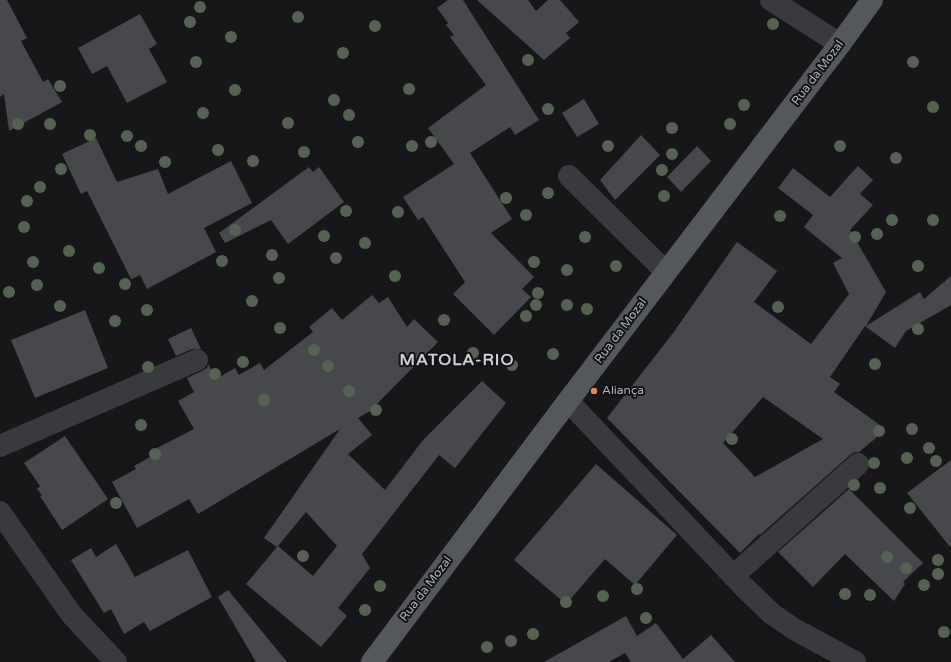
<!DOCTYPE html>
<html>
<head>
<meta charset="utf-8">
<style>
  body { margin:0 }
  canvas { display:block; background:#171719 }
</style>
</head>
<body>
<canvas width="951" height="662"></canvas>
<script>
const context = document.querySelector('canvas').getContext('2d');
context.lineJoin = 'round';
function fill(path, color) { context.fillStyle = color; context.fill(path, 'evenodd'); }
function trace(path, color, width, dash) { context.strokeStyle = color; context.lineWidth = width; context.lineCap = dash ? 'butt' : 'round'; context.setLineDash(dash || []); context.stroke(path); }
function label(font, color, halo, rows, align = 'center') {
  context.font = font + ' "Varela Round",sans-serif'; context.lineWidth = 4; context.setLineDash([]); context.textBaseline = 'middle'; context.strokeStyle = halo; context.fillStyle = color; for (const [text, x, y, turn = 0] of rows) {
    context.save(); context.translate(x, y); context.rotate((+turn || 0) * Math.PI / 180); context.textAlign = isNaN(turn) ? turn : align; if (halo) context.strokeText(text, 0, 0); context.fillText(text, 0, 0); context.restore();
  }
}
fill(new Path2D(`
  M 0,0 L 7,0 L 27,38 L 21,41 L 43,82 L 48,79 L 62,102 L 9,131 L 4,94 L 0,97 Z
  M 448,0 L 463,0 L 539,120 L 515,135 L 510,127 L 470,153 L 512,219 L 491,233 L 534,277 L 522,289 L 531,297 L 494,335 L 453,294 L 465,282 L 423,217 L 418,220 L 403,197 L 454,164 L 428,128 L 486,85 L 450,37 L 454,35 L 446,25 L 448,23 L 437,8 Z
  M 477,0 L 528,0 L 536,11 L 548,0 L 560,0 L 579,22 L 566,33 L 570,38 L 544,60 Z
  M 140,14 L 157,44 L 149,49 L 167,82 L 127,103 L 107,66 L 92,74 L 78,48 Z
  M 584,99 L 599,124 L 577,137 L 562,113 Z
  M 641,135 L 660,155 L 615,200 L 600,180 Z
  M 96,138 L 117,182 L 158,169 L 168,194 L 231,161 L 252,203 L 204,228 L 216,252 L 147,289 L 140,275 L 131,279 L 87,191 L 81,194 L 62,154 Z
  M 697,146 L 711,161 L 681,192 L 667,177 Z
  M 858,166 L 873,180 L 860,194 L 873,205 L 850,230 L 886,292 L 866,326 L 920,292 L 924,299 L 951,276 L 951,305 L 906,331 L 895,348 L 865,326 L 830,377 L 840,384 L 834,392 L 884,428 L 875,434 L 877,437 L 859,452 L 855,452 L 850,455 L 760,535 L 759,534 L 740,553 L 607,418 L 673,333 L 737,242 L 777,271 L 754,302 L 811,344 L 849,294 L 833,263 L 842,258 L 804,227 L 813,215 L 778,188 L 793,168 L 830,197 ZM 763,397 L 823,439 L 755,477 L 723,443 Z
  M 309,167 L 313,172 L 319,167 L 344,202 L 288,244 L 271,220 L 225,243 L 219,233 Z
  M 372,295 L 379,303 L 388,297 L 407,327 L 414,319 L 438,342 L 370,411 L 358,418 L 372,435 L 348,454 L 385,490 L 423,440 L 482,381 L 506,403 L 455,468 L 439,455 L 362,554 L 370,568 L 338,608 L 347,616 L 321,647 L 246,584 L 277,547 L 264,538 L 340,429 L 198,514 L 189,499 L 137,528 L 112,482 L 136,469 L 134,466 L 159,452 L 157,448 L 194,429 L 178,401 L 194,392 L 187,378 L 202,371 L 207,368 L 208,364 L 216,379 L 235,368 L 239,375 L 260,363 L 264,370 L 313,332 L 309,327 L 332,308 L 342,320 ZM 306,512 L 337,546 L 313,576 L 278,546 Z
  M 85,310 L 108,368 L 35,398 L 11,340 Z
  M 191,328 L 201,349 L 192,349 L 176,356 L 168,339 Z
  M 65,436 L 108,499 L 62,530 L 40,496 L 42,495 L 37,489 L 40,486 L 24,463 Z
  M 951,460 L 951,548 L 907,493 Z
  M 596,464 L 677,535 L 635,585 L 605,559 L 566,604 L 514,560 Z
  M 849,489 L 923,563 L 903,582 L 905,584 L 894,601 L 845,554 L 813,587 L 778,552 Z
  M 116,544 L 135,577 L 188,550 L 212,597 L 150,631 L 144,622 L 124,634 L 111,609 L 104,613 L 71,560 L 91,548 L 96,557 Z
  M 228,590 L 287,662 L 256,662 L 218,597 Z
  M 626,616 L 637,636 L 656,623 L 683,659 L 711,635 L 735,662 L 631,662 L 625,653 L 609,662 L 544,662 Z`), '#46484b');
trace(new Path2D(`
  M 771,0 L 840,44
  M 569,176 L 666,272
  M 568,401 L 744,587 L 772,614 L 794,629 L 855,662
  M 0,446 L 197,360
  M 0,512 L 71,614 L 116,662
  M 733,576 L 858,464`), '#383a3d', 22);
trace(new Path2D(`
  M 372,662 L 568,401 L 840,44 L 872,0`), '#54585c', 22);
context.fillStyle = '#556253';
for (const [x, y] of [
  [200,7],
  [298,17],
  [190,22],
  [773,24],
  [375,26],
  [231,37],
  [343,53],
  [528,60],
  [196,62],
  [913,62],
  [60,86],
  [409,89],
  [235,90],
  [334,100],
  [744,105],
  [933,107],
  [548,109],
  [203,113],
  [349,115],
  [288,123],
  [18,124],
  [50,124],
  [730,124],
  [672,128],
  [90,135],
  [127,136],
  [358,142],
  [431,142],
  [141,146],
  [412,146],
  [608,146],
  [840,146],
  [218,150],
  [304,152],
  [672,154],
  [896,158],
  [253,161],
  [165,162],
  [61,169],
  [662,170],
  [40,187],
  [548,193],
  [664,196],
  [506,198],
  [27,201],
  [346,211],
  [398,212],
  [526,215],
  [780,216],
  [892,220],
  [933,220],
  [24,227],
  [235,230],
  [877,234],
  [324,236],
  [585,237],
  [855,237],
  [365,243],
  [69,251],
  [272,255],
  [336,258],
  [222,261],
  [33,262],
  [534,262],
  [616,266],
  [918,266],
  [99,268],
  [567,270],
  [395,276],
  [279,278],
  [125,284],
  [37,285],
  [9,292],
  [538,293],
  [252,301],
  [536,305],
  [567,305],
  [60,306],
  [778,307],
  [587,309],
  [147,310],
  [526,316],
  [444,320],
  [115,321],
  [280,328],
  [918,329],
  [314,350],
  [473,353],
  [553,354],
  [243,362],
  [875,364],
  [512,365],
  [328,366],
  [148,367],
  [215,374],
  [349,391],
  [264,400],
  [376,410],
  [141,425],
  [912,429],
  [879,431],
  [732,439],
  [929,448],
  [155,454],
  [907,458],
  [936,461],
  [874,463],
  [854,485],
  [880,488],
  [116,503],
  [910,508],
  [303,556],
  [887,557],
  [938,560],
  [906,568],
  [938,574],
  [924,585],
  [380,586],
  [637,589],
  [845,594],
  [870,595],
  [603,596],
  [566,602],
  [365,610],
  [646,618],
  [944,632],
  [533,634],
  [511,641],
  [487,647]
]) { context.beginPath(); context.arc(x, y, 6, 0, 2 * Math.PI); context.fill(); }
for (const [x, y, r, color] of [
  [594,391,4,"#e18b46"]
]) { const dot = new Path2D(); dot.arc(x, y, r, 0, 2 * Math.PI); context.fillStyle = color; context.fill(dot); trace(dot, '#121214', 1.5); }
label('12px', '#aab1b7', '#121214', [
  ["Rua da Mozal",818,73,-53],
  ["Rua da Mozal",621,331,-53],
  ["Rua da Mozal",426,589,-53]
]);
label('12px', '#aab1b7', '#121214', [
  ["Aliança",602,391]
], 'left');
context.letterSpacing = '1px';
label('bold 16px', '#cbcfd4', '#121214', [
  ["MATOLA-RIO",457,361]
]);
context.letterSpacing = '0px';
</script>
</body>
</html>
